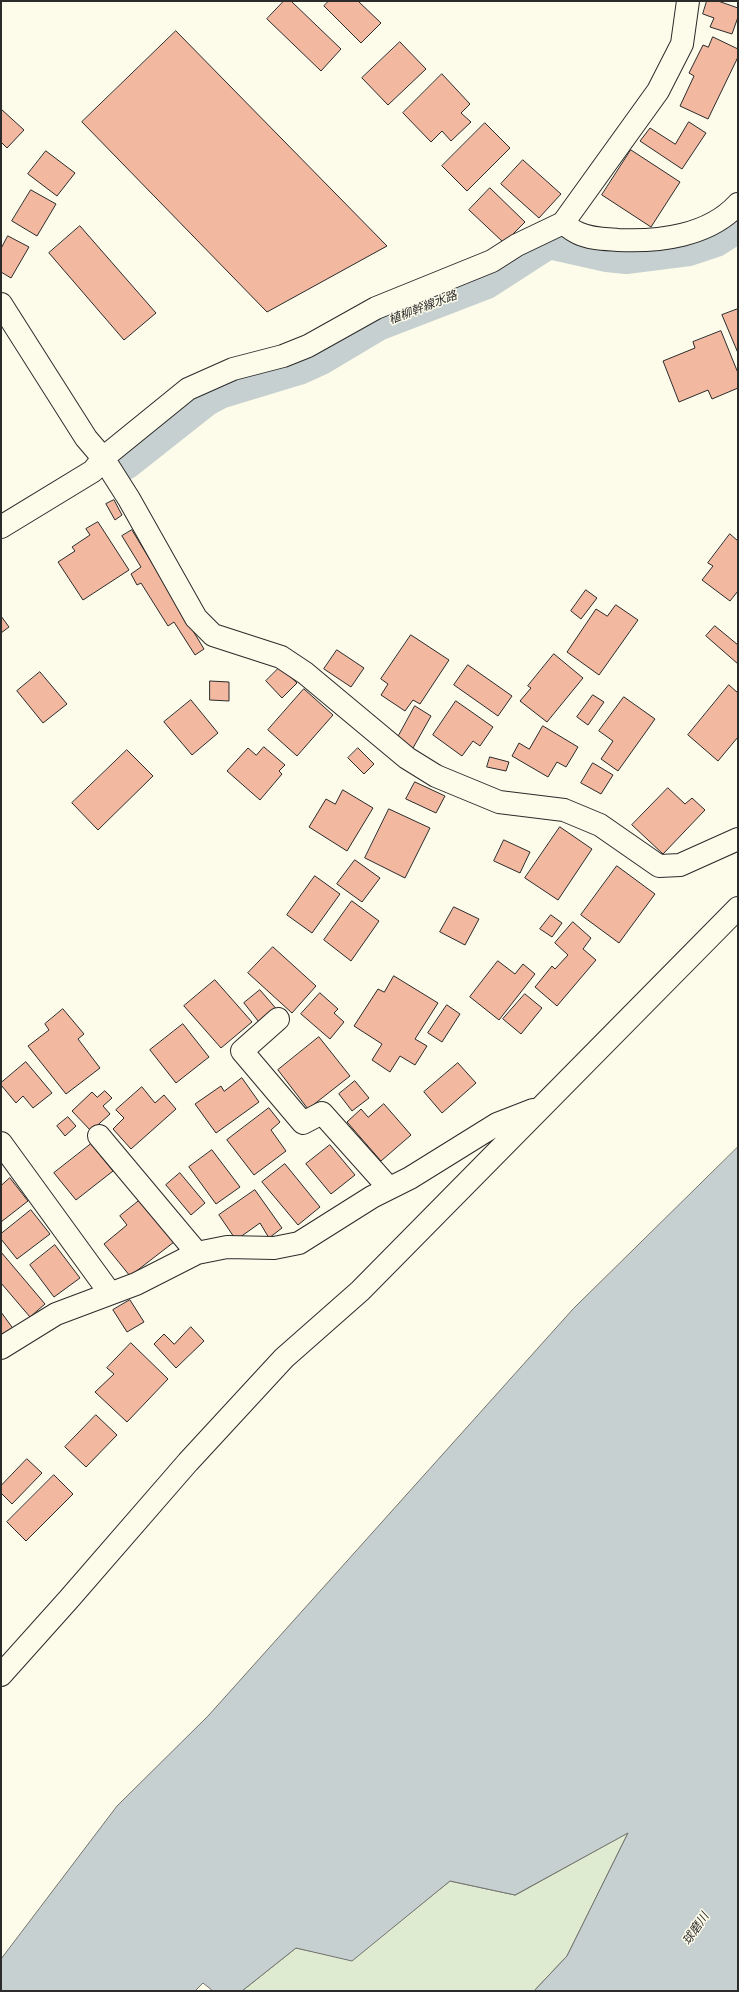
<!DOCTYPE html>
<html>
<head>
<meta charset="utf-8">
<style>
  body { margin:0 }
  #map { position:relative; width:739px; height:1992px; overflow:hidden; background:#fdfbea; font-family:"Fira Sans Condensed",sans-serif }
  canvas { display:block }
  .frame { position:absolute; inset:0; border:2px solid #2b2b2b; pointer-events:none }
</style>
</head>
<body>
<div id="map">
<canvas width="739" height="1992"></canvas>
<div class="frame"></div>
</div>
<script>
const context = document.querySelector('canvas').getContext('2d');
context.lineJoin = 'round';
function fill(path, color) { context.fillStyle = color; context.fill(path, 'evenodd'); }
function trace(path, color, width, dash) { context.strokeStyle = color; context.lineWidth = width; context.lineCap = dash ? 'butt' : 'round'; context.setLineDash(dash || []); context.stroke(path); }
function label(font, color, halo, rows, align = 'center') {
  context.font = font + ' "Fira Sans Condensed","Noto Sans JP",sans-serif'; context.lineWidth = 3; context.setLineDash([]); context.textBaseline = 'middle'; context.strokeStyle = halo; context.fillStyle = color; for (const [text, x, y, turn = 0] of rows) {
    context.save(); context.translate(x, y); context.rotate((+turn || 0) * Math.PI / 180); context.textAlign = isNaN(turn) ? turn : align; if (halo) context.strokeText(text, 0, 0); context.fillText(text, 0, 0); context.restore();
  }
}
const green = new Path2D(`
  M 628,1833 L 567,1956 L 534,1991 L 242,1991 L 296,1948 L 352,1960 L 450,1881 L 515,1895 Z`);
fill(green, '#deebd1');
trace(green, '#74746e', 1);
const water = new Path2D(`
  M 738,1147 L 738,1991 L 534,1991 L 567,1956 L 628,1833 L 515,1895 L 450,1881 L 352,1961 L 296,1948 L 242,1991 L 213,1991 L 203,1983 L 195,1991 L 1,1991 L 1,1959 L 117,1806 L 208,1716 L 573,1309 Z`);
fill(water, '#c7d0d0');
trace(water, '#74746e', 1);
trace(new Path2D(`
  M 126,465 L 207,401 L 220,394 L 299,370 L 321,360 L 378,326 L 487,284 L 549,244 L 607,257 L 626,259 L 689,251 L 716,242 L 738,228`), '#c7d0d0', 30);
const building = new Path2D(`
  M 284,1 L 291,1 L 341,49 L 321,71 L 267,19 Z
  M 329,1 L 358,1 L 381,23 L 361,43 L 324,6 Z
  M 707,1 L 718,1 L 738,8 L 738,17 L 732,34 L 710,27 L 714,18 L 703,14 Z
  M 176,31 L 387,246 L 267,312 L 82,122 Z
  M 713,37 L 738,49 L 738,57 L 708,119 L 680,106 L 694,76 L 689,73 L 703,45 L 708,47 Z
  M 400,42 L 426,69 L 388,105 L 362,78 Z
  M 442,74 L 470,104 L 461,113 L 471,122 L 451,141 L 442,131 L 431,142 L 403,113 Z
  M 1,109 L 24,130 L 7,148 L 1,142 Z
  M 689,122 L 706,133 L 682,169 L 640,141 L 650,128 L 675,144 Z
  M 485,123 L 510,148 L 467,191 L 442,166 Z
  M 631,150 L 680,182 L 651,227 L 602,195 Z
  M 46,151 L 75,173 L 57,196 L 28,174 Z
  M 523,160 L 561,194 L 539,218 L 501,184 Z
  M 490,188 L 525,222 L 504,243 L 469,210 Z
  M 31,190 L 56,204 L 37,236 L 12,221 Z
  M 80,226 L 156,313 L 124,340 L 49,253 Z
  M 8,236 L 29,247 L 11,278 L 1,272 L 1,249 Z
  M 738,309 L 738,353 L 722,315 Z
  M 721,331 L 738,373 L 738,388 L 712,399 L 708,390 L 679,402 L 663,361 L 695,348 L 693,342 Z
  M 114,500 L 122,515 L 115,520 L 106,504 Z
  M 98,522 L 129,570 L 83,600 L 58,562 L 75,551 L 72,547 L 90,535 L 86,529 Z
  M 132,530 L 204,649 L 195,655 L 174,622 L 168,626 L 141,583 L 137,585 L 131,574 L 141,567 L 122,536 Z
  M 730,534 L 738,541 L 738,591 L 730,601 L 702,580 L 713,566 L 708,563 Z
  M 586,590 L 597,598 L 581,619 L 571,611 Z
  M 616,605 L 638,620 L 599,675 L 567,652 L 596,609 L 607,616 Z
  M 1,616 L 9,627 L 1,633 Z
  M 715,626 L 738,645 L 738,664 L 706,636 Z
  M 411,635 L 449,660 L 420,704 L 413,700 L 405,711 L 381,695 L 388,684 L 381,679 Z
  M 337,650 L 364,668 L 351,687 L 324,669 Z
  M 554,654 L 583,678 L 547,722 L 520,701 L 531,688 L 528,686 Z
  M 468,665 L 512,696 L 498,716 L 454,685 Z
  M 280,667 L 297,683 L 282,698 L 266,681 Z
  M 40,672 L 67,704 L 43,723 L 17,691 Z
  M 210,681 L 229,682 L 229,701 L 210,700 Z
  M 729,685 L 738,693 L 738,737 L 718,761 L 688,735 Z
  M 304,689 L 333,715 L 297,756 L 268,730 Z
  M 593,695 L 604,702 L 588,725 L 577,717 Z
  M 624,697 L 655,719 L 618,771 L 601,759 L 613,741 L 599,731 Z
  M 191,700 L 218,733 L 192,755 L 164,722 Z
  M 456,701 L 493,727 L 480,746 L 473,741 L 462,756 L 433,735 Z
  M 415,706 L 431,716 L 413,748 L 397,739 Z
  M 543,726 L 578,747 L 566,767 L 557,762 L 548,777 L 512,756 L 519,743 L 529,749 Z
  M 264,747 L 285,765 L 279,771 L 282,774 L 260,800 L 227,771 L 248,748 L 256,755 Z
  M 358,748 L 374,764 L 364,774 L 348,758 Z
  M 127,750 L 153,776 L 98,830 L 72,803 Z
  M 490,757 L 509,762 L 506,771 L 487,767 Z
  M 593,763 L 613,775 L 601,794 L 581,783 Z
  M 415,782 L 445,796 L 436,813 L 406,799 Z
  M 668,788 L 685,804 L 692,798 L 705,810 L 663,854 L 632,825 Z
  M 343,790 L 373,808 L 347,851 L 309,827 L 326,799 L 335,804 Z
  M 389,809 L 430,828 L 405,878 L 365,858 Z
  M 560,827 L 592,849 L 558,900 L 525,878 Z
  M 504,840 L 530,852 L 520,873 L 494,861 Z
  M 355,860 L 380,878 L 362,902 L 337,884 Z
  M 617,866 L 655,894 L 619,943 L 581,915 Z
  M 315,876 L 340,894 L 312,933 L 287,915 Z
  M 352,901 L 379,921 L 351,961 L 324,940 Z
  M 454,907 L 479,919 L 465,945 L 440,932 Z
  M 551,915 L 562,923 L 552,937 L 540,929 Z
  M 573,922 L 591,938 L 583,949 L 596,960 L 557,1006 L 535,987 L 552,966 L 555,969 L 568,955 L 555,943 Z
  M 273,947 L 316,986 L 292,1013 L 248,973 Z
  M 498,961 L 515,974 L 523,964 L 535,974 L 499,1020 L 470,997 Z
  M 394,976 L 438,1003 L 415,1039 L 427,1046 L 415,1065 L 400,1056 L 390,1072 L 372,1060 L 382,1044 L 354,1026 L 378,989 L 384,992 Z
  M 215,980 L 252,1022 L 221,1048 L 184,1006 Z
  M 260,990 L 279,1012 L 262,1026 L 244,1003 Z
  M 320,993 L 338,1009 L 334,1013 L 344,1022 L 330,1039 L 301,1014 Z
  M 525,994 L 542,1008 L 521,1034 L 503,1019 Z
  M 447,1005 L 460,1014 L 442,1042 L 428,1033 Z
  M 63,1009 L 84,1034 L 78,1039 L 100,1068 L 66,1094 L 28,1046 L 49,1030 L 45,1024 Z
  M 183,1024 L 209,1057 L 176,1083 L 150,1050 Z
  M 319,1037 L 350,1076 L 308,1109 L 278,1070 Z
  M 26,1062 L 52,1093 L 33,1108 L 23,1096 L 16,1103 L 1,1085 L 1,1083 Z
  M 458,1063 L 476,1083 L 442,1113 L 424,1092 Z
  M 242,1078 L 259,1102 L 216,1133 L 195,1104 L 221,1086 L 224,1091 Z
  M 355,1081 L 369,1098 L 352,1111 L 339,1094 Z
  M 142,1087 L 155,1103 L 164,1095 L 176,1109 L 131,1149 L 113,1129 L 124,1118 L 116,1110 Z
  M 105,1091 L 112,1098 L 103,1106 L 110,1114 L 91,1131 L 72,1111 L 92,1092 L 97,1097 Z
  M 384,1104 L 411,1135 L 381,1161 L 347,1122 L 361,1109 L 368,1117 Z
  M 269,1108 L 280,1122 L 271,1130 L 286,1151 L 254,1175 L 227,1140 Z
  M 68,1117 L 76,1126 L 65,1136 L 57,1126 Z
  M 91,1144 L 113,1171 L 76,1200 L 54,1173 Z
  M 330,1145 L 355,1175 L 331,1194 L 306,1164 Z
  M 212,1150 L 240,1187 L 216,1204 L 189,1167 Z
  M 285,1164 L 320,1207 L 298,1225 L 262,1182 Z
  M 180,1173 L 205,1203 L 191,1215 L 166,1185 Z
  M 10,1178 L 28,1201 L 1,1222 L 1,1186 Z
  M 255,1190 L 282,1228 L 269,1238 L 260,1223 L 236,1240 L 219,1215 Z
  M 140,1200 L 174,1242 L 130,1276 L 104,1244 L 127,1225 L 120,1216 Z
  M 31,1210 L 50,1234 L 17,1259 L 1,1239 L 1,1234 Z
  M 55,1245 L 80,1278 L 54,1297 L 30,1265 Z
  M 1,1252 L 45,1304 L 30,1317 L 1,1283 Z
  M 130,1300 L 144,1322 L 127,1332 L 113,1310 Z
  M 1,1312 L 17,1334 L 1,1346 Z
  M 191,1327 L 204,1341 L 176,1368 L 154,1344 L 164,1334 L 174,1344 Z
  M 131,1343 L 168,1379 L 127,1422 L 95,1392 L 114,1374 L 107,1368 Z
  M 96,1415 L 117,1435 L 86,1467 L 65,1447 Z
  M 27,1459 L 42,1473 L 12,1504 L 1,1493 L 1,1486 Z
  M 54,1475 L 73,1494 L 26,1541 L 7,1522 Z`);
fill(building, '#f2b8a0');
trace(building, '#2b2b2b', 1);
const minor = new Path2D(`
  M 563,223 C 568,227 573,231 578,233 C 590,239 605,239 618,240 C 659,242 709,236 738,204
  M 1,304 L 86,438 L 103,458 L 129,499 L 196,618 L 213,635 L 281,657 L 305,673 L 407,758 L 436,776 L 499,802 L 564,810 L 600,825 L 659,866 L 680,865 L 738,839
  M 1,527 L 93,471 L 103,458 L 188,389 L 233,369 L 283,356 L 308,346 L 376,308 L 492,261 L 517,245 L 563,223 L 658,91 L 682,44 L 688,1
  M 278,1019 L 242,1051 L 303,1123 L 322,1113 L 389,1188
  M 99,1136 L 197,1253
  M 1,1143 L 110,1293
  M 1,1348 L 56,1314 L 136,1284 L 197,1253 L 227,1247 L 274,1248 L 299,1243 L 372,1197 L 410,1178 L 497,1124 L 533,1110
  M 1,1675 L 69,1599 L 188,1462 L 284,1358 L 360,1291 L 738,908`);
trace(minor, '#2b2b2b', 24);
trace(minor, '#fdfbea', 22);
label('italic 12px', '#2b2b2b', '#fdfbea', [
  ["植柳幹線水路",423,308,-21],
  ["球磨川",696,1929,-56]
]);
</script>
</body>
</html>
